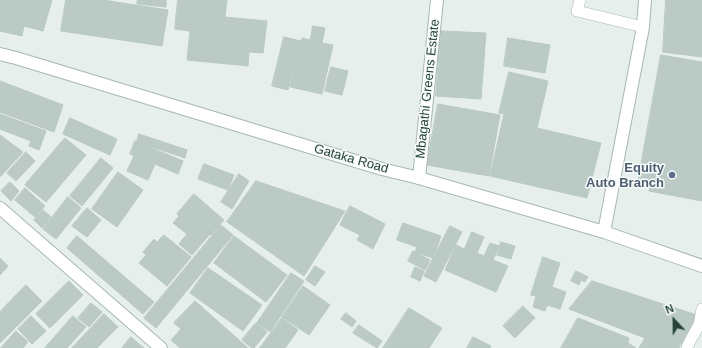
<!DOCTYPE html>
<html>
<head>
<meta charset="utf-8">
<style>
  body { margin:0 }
  #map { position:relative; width:702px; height:348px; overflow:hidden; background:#e6efeb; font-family:Arial,sans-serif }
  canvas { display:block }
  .north { position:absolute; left:654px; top:300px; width:40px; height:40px; -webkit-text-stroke:3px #f7fbf9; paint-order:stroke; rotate:338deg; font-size:11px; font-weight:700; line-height:16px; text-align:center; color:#24423a }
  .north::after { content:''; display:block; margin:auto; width:14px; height:18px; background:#24423a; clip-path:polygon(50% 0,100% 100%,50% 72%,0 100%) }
</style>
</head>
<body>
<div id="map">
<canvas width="702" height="348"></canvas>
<div class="north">N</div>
</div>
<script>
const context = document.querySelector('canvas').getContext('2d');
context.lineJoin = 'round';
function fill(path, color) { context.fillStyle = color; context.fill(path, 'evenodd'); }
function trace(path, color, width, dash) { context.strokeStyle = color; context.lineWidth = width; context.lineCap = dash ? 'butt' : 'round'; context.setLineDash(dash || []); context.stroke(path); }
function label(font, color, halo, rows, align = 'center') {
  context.font = font + ' Arial,sans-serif'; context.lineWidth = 3; context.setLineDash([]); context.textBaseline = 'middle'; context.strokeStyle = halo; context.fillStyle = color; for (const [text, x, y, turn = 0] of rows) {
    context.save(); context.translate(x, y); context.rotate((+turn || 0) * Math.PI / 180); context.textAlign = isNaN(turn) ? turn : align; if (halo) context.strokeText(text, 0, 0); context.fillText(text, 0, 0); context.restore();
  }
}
const building = new Path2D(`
  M 0,0 L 52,0 L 43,31 L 24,26 L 22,36 L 0,31 Z
  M 66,0 L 103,0 L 168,10 L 162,46 L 61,31 Z
  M 138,0 L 166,0 L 166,7 L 137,4 Z
  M 178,0 L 227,0 L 225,17 L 267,21 L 263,53 L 249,52 L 248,66 L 187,60 L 190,31 L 175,29 Z
  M 666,0 L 702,0 L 702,57 L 663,52 Z
  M 313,26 L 325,28 L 322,43 L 333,45 L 322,94 L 290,87 L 302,38 L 310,40 Z
  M 441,31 L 486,33 L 481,99 L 436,96 Z
  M 284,37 L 301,41 L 288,90 L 272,86 Z
  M 508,38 L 550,45 L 545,73 L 504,66 Z
  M 661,55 L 702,62 L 702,201 L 649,191 L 650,184 L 638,182 Z
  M 331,67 L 348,71 L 342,95 L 325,91 Z
  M 509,72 L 548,81 L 537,128 L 601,143 L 587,198 L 490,176 L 504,114 L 499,113 Z
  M 0,81 L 63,105 L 54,132 L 0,112 Z
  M 438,104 L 500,115 L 489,176 L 427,165 Z
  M 0,114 L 46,131 L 39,150 L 29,146 L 31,141 L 0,129 Z
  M 70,118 L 117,139 L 110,155 L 63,134 Z
  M 139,134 L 187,150 L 185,158 L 137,142 Z
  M 0,135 L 23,152 L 0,177 Z
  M 65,138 L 86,155 L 46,202 L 25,185 Z
  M 135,141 L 183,161 L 178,174 L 155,164 L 148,180 L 127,171 L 134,156 L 130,154 Z
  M 26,152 L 35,161 L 16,181 L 7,173 Z
  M 101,158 L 113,168 L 82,206 L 70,196 Z
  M 204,164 L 234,175 L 228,190 L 198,179 Z
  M 118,172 L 143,190 L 117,227 L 92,209 Z
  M 239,174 L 249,181 L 232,209 L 221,202 Z
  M 256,181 L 345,211 L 304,276 L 227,222 Z
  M 10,182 L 19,191 L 11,201 L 1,191 Z
  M 25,188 L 45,206 L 35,217 L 15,200 Z
  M 194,194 L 224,220 L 211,235 L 210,234 L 192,255 L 179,244 L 187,234 L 173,223 L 179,216 L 177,214 Z
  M 68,197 L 81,208 L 56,239 L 43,229 Z
  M 350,206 L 385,224 L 373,249 L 357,240 L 360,235 L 340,225 Z
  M 87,208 L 101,220 L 87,237 L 72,226 Z
  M 43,210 L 51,217 L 42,228 L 34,220 Z
  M 403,223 L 441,236 L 433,258 L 415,252 L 417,247 L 397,240 Z
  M 221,225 L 233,235 L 156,328 L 144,318 Z
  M 450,226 L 462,232 L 436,282 L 424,276 Z
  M 472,232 L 484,237 L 477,253 L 484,256 L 490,243 L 499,246 L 493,260 L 508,266 L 496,292 L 445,270 L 456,245 L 464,249 Z
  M 164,235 L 191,257 L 167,286 L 139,263 L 146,255 L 143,252 L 154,239 L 157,242 Z
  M 77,236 L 154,302 L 143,314 L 67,248 Z
  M 234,236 L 287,275 L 266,302 L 214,263 Z
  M 501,242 L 515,246 L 511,259 L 497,255 Z
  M 413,251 L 430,260 L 425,270 L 408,261 Z
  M 543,257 L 560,263 L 552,287 L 566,292 L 560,309 L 547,305 L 545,311 L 533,307 L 536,296 L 531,295 Z
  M 0,258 L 8,266 L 0,275 Z
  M 315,266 L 325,272 L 315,286 L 306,280 Z
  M 415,267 L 424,271 L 420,281 L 411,277 Z
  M 208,268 L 262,305 L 243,331 L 190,293 Z
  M 576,271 L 588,277 L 585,282 L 581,280 L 579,285 L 571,281 Z
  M 291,273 L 304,281 L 270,332 L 257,323 Z
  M 69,281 L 83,295 L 50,328 L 36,314 Z
  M 592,281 L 697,315 L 679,348 L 639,348 L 645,338 L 569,309 Z
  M 26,285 L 42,301 L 0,343 L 0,312 Z
  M 303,286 L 330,305 L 309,335 L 282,317 Z
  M 195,301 L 248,348 L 180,348 L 171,340 L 181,329 L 174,323 Z
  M 91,303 L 102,312 L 89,327 L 78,318 Z
  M 523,306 L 535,318 L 515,338 L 503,326 Z
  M 409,308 L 442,328 L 429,348 L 383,348 Z
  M 346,313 L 356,321 L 352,327 L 341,319 Z
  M 104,314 L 118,327 L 97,348 L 72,348 Z
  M 31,316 L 46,331 L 32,344 L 18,329 Z
  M 73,316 L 86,327 L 67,348 L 45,348 Z
  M 282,318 L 298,330 L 285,348 L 260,348 Z
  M 578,318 L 629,338 L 628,343 L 636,348 L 561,348 Z
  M 256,323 L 267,332 L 254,348 L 252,348 L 242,340 Z
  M 359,325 L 382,341 L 377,348 L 353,333 Z
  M 16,331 L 28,342 L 23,348 L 1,348 Z
  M 131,337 L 144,348 L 122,348 Z
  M 473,337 L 491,346 L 490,348 L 467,348 Z`);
fill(building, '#bbcac4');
trace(building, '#b8c9c2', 1);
const service = new Path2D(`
  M 580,0 L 577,11 L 643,27
  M 687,348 L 690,341 L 699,325 L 702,309`);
const minor = new Path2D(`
  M 419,178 L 437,0
  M 0,208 L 161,348
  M 604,232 L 643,27 L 645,0`);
const tertiary = new Path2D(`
  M 0,54 L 16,58 L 382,169 L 419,178 L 604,232 L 702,266`);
trace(service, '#a8b8b2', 12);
trace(minor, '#a8b8b2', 14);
trace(tertiary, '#a8b8b2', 14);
trace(service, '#fff', 11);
trace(minor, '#fff', 12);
trace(tertiary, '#fff', 12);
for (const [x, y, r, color] of [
  [672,175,4,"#5c6f8a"]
]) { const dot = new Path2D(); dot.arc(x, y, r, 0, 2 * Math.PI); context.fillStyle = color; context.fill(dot); trace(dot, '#f7fbf9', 1.5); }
label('13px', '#24423a', '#f7fbf9', [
  ["Mbagathi Greens Estate",428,89,-84],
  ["Gataka Road",351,159,16]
]);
label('bold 13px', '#4e5e75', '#f7fbf9', [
  ["Equity",664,168],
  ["Auto Branch",664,183]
], 'right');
</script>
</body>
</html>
